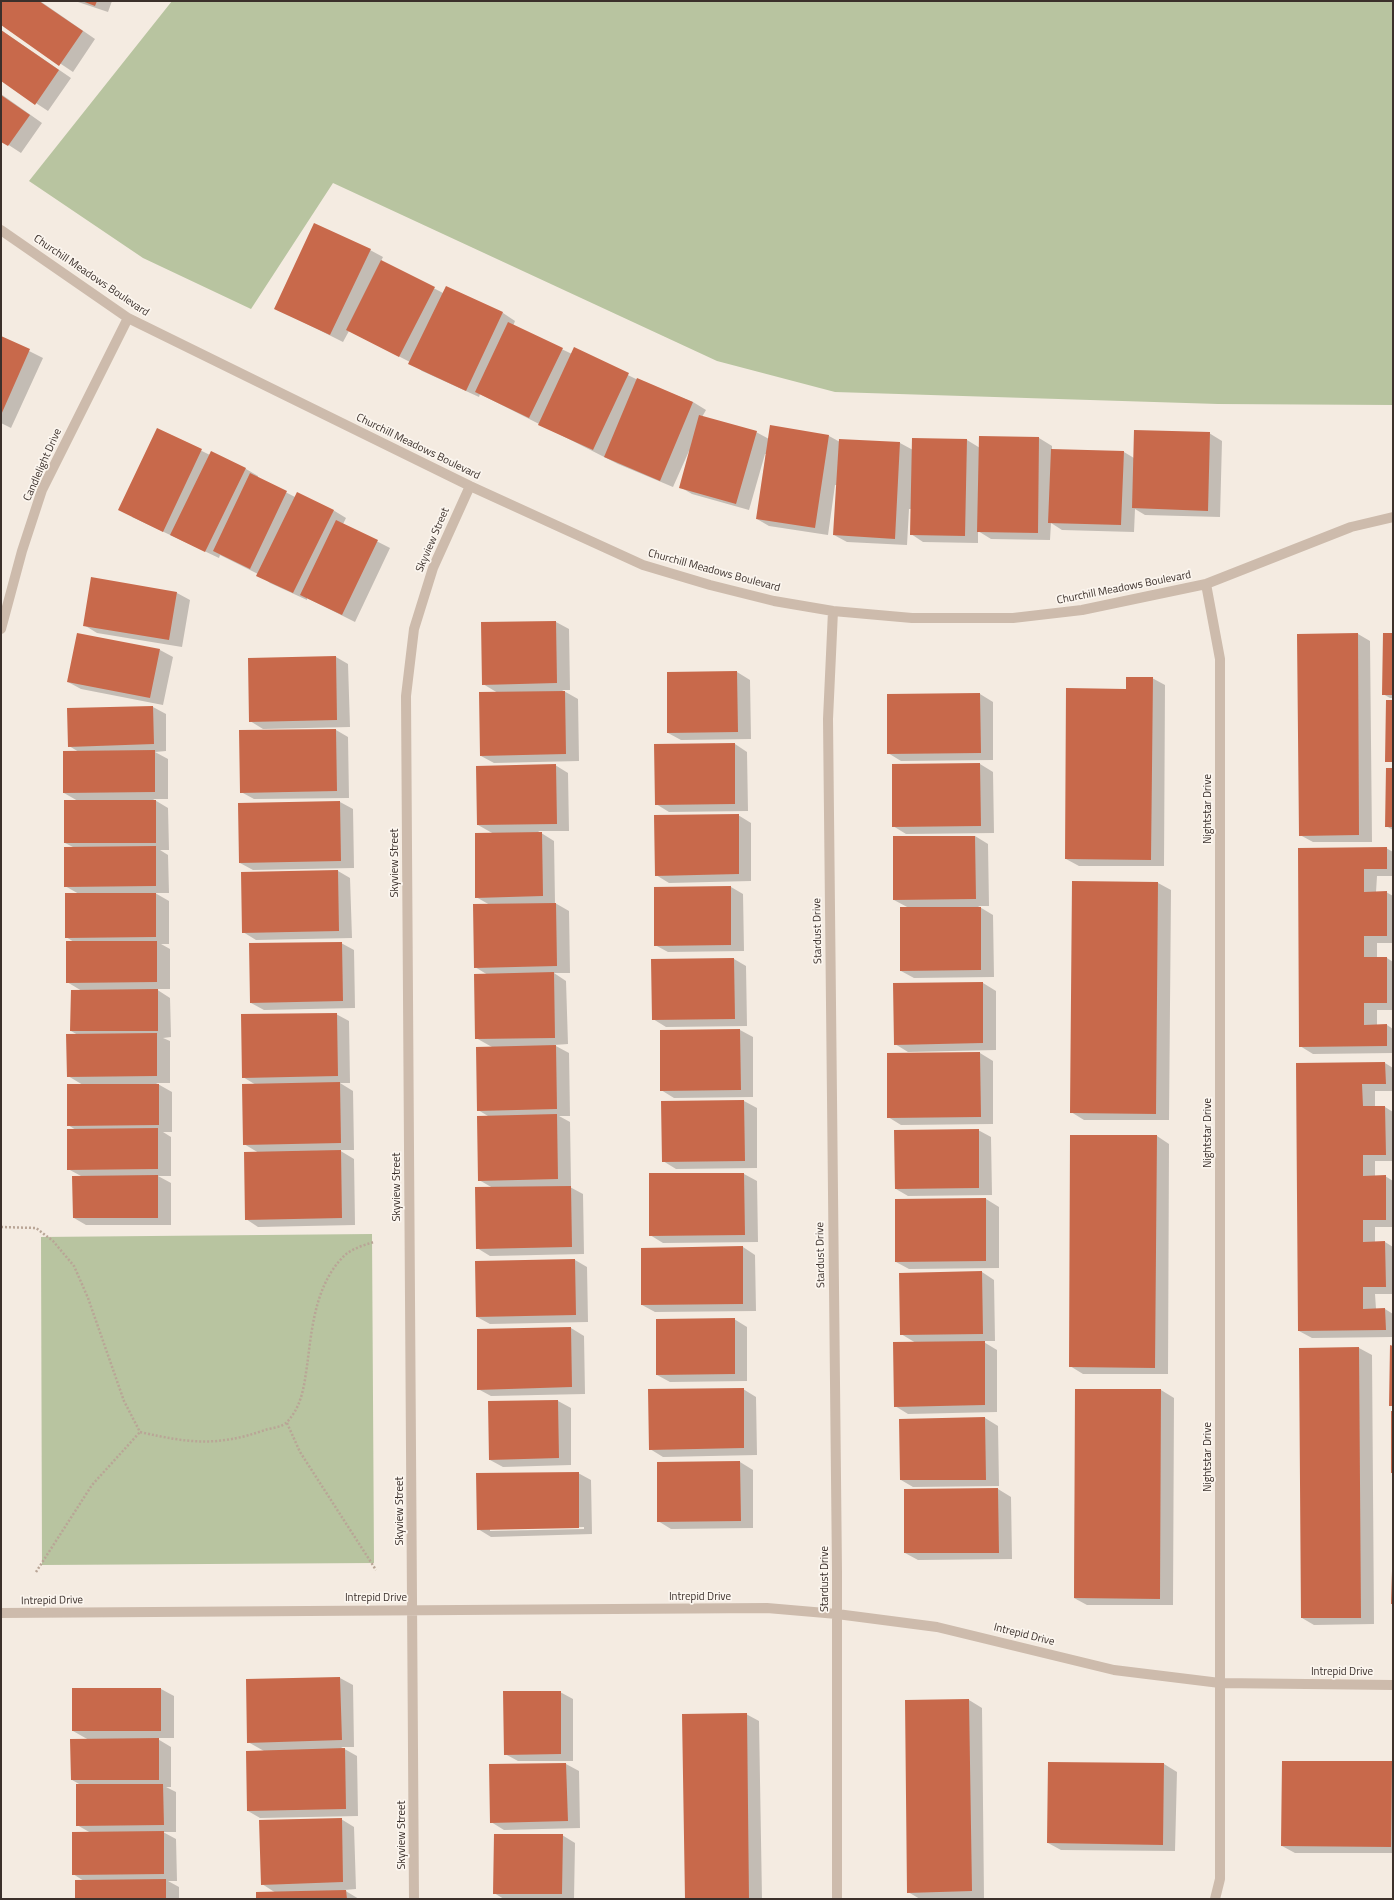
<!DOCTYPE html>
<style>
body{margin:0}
#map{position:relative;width:1394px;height:1900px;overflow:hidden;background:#f4ebe1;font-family:"Titillium Web",sans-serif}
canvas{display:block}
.frame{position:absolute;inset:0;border:2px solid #3b302b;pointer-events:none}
</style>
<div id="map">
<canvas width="1394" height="1900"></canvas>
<div class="frame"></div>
</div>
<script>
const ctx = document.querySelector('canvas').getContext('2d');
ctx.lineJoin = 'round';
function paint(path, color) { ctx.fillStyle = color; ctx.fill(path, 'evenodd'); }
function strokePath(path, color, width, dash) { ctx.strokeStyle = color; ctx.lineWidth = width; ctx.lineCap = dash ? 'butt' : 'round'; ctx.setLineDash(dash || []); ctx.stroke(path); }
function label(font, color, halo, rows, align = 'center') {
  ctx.font = font + ' "Titillium Web",sans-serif'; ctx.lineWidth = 3.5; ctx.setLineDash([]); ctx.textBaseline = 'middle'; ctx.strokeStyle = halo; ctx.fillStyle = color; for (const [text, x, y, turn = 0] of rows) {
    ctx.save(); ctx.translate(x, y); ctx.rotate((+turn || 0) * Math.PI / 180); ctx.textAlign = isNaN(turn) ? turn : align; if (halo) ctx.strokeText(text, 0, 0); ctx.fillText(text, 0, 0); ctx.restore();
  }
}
const green = new Path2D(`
 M172 1H1393V405L1218 404 835 392 717 361 333 183 251 309 143 258 29 181Z
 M372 1234 374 1563 42 1565 41 1237Z`);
const shadow = new Path2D(`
 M1 1H40L95 39 73 72 1 24Z
 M75 1H112L108 12Z
 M1 30 71 78 48 111 1 80Z
 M1 94 42 123 21 153 1 140Z
 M370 250 383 257 381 261 443 293 446 287 503 313 515 321 513 326 572 354 575 349 640 381 693 402 706 410 702 417 756 432 769 439 770 427 829 436 840 442V440L900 443 913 450 967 440 980 448V437L1039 438 1052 446V450L1124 452 1134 458 1209 433 1222 441 1220 517 1145 515 1135 509 1134 532 1062 530 1051 523 1050 540 991 539 978 531V543L923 542 911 534V509H909L907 545 847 542 834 535 837 485H835L828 535 769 526 757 519 766 454H765L749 510 692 494 680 487 690 451H689L673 487 618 464 480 394 479 397 422 371 410 362 349 331 343 342 275 308Z
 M1 337 43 358 11 428 1 423Z
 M157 429 210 455 246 469 258 476V478L295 497 333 510 346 518 343 524 390 548 355 622 307 598V600L270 583 258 574 220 555 219 558 132 517Z
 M92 579 177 593 190 600 182 647 97 633 84 625Z
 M556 622 569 629 570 690H562L578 699 579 761 494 763 481 756 498 693 483 684Z
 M1358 634 1370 641 1372 842H1313L1300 835Z
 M1393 634V698H1390L1383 694Z
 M160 650 173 657 163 705 81 689 68 682Z
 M336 657 348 664 350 727 263 729 250 721Z
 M737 672 750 680 751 739 681 740 668 733V673Z
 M1152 678 1165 685 1164 866H1079L1066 859 1127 690Z
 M980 694 993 702V760L901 761 888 753Z
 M153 707 166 714V751L155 752 168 759V799H153L168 808 169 850H160L168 855 169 893H155L169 901V944H161L170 949V989H156L170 998 171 1037 163 1038 170 1041V1083H156L172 1092V1132H163L171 1137V1176H158L171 1183V1225H86L74 1218 81 1176 68 1169 76 1130 68 1125 83 1085 68 1076 78 1035 71 1031 82 991 67 982 74 942 66 937 79 894 65 886 75 848 65 843 78 801 64 793 79 752 69 746Z
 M336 730 348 737 349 798 254 799 241 792Z
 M735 744 747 752 748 811 669 812 656 804Z
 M980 764 993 772 994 833 906 834 893 826Z
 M555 765 568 773 569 831H538L554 841 555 903 569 911 570 973H554L566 981 568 1044 554 1045 569 1053 570 1116H559L570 1122 571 1186H568L583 1194 584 1254 490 1256 477 1248 493 1188 479 1180 488 1116 478 1110 492 1047 476 1038 488 975 475 967 490 905 476 897 494 834 478 825Z
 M1393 769V830L1386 826Z
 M340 802 353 809 354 868 253 870 240 863Z
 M738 815 751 823V881L669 883 656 875Z
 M975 836 988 844 989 906H978L993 915 994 977 914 978 901 971 909 908 894 900V837Z
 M1386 848 1393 852V876H1377L1376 892H1386L1393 896V943H1377V958H1387L1393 962V1010H1377V1025H1387L1393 1029V1053L1313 1054 1300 1046 1299 849Z
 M338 871 350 878 352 938 256 940 243 932Z
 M1158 883 1171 890 1169 1120H1084L1071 1112Z
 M731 887 743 894 744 951 668 952 655 945Z
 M341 943 354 950 355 1008 264 1010 251 1003Z
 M734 959 746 966 747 1026 666 1027 653 1019Z
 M983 983 996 991V1050L908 1052 895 1044Z
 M336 1014 349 1021 350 1083H340L353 1091 354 1150H339L354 1159 355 1225 258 1227 246 1219 259 1153 244 1144 256 1085 243 1077Z
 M740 1030 753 1037V1097L674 1098 661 1090Z
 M980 1053 993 1061V1124L901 1125 888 1117V1054Z
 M1385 1063 1393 1068V1091H1375V1107H1385L1393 1112V1161H1375V1177L1385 1176 1393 1181V1227H1375V1242H1385L1393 1247V1294H1375L1376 1309H1385L1393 1314V1337L1312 1338 1299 1331 1297 1064Z
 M744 1101 757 1108V1168L676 1169 663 1161 662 1102Z
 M978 1130 991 1137 992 1195 908 1196 896 1189Z
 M1157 1136 1169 1144 1168 1374H1083L1070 1366Z
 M650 1174H744L757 1181 758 1242 663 1243 650 1235Z
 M986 1199 999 1207V1268L909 1269 896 1262Z
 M743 1247 755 1255 756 1311 655 1312 642 1305Z
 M575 1260 587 1267 588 1322 490 1324 477 1317Z
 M982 1272 994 1280 995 1341H982L997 1350V1412L908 1414 895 1406 916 1343 901 1334Z
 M734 1319 747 1327V1381L670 1382 657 1375Z
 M571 1328 584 1336 585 1394 491 1396 478 1389V1330Z
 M1359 1348 1372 1355 1374 1624 1314 1625 1302 1618 1300 1349Z
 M743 1389 756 1397 757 1455 663 1457 650 1449Z
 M1076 1390H1161L1174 1398 1173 1605H1087L1074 1598Z
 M558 1401 571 1408V1465L503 1467 490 1460Z
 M985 1418 998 1426 999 1486 913 1487 901 1480 900 1420Z
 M740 1462 753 1470V1528L671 1529 658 1521V1463Z
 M578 1473 591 1480 592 1534 491 1537 478 1529ZM584 1527V1529L490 1531V1529Z
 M998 1489 1011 1497 1012 1559 918 1560 905 1553V1490Z
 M340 1678 353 1685 354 1747H341L357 1756 358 1816 260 1818 248 1811 264 1751 248 1742 247 1680Z
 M161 1689 174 1696V1738H156L171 1747V1787H166L176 1792V1832H163L176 1839 177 1881H168L179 1887V1899H76L84 1881 73 1874 91 1833 77 1825 81 1785 72 1780 89 1740 73 1731Z
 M560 1692 573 1699V1761H518L505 1754Z
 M969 1700 982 1708 984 1898 920 1899 908 1892Z
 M746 1714 759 1721 762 1899H686Z
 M1391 1762 1393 1763V1853H1295L1282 1846Z
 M1049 1763 1164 1764 1177 1772 1175 1851 1061 1850 1048 1843Z
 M566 1764 579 1771 580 1828 504 1830 491 1822 490 1765Z
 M341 1819 354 1827 356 1889 344 1890 359 1899H257L276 1893 262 1884Z
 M562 1835 575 1843 574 1899H504L494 1893Z`);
const building = new Path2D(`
 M1 1H39L83 31 59 66 1 25Z
 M82 1H97L95 6Z
 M1 30 59 70 35 105 1 81Z
 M1 95 30 115 8 146 1 142Z
 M314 223 371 249 330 335 274 309Z
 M381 260 435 287 399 357 346 330Z
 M446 286 503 312 466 391 408 364Z
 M508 322 563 348 529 418 475 392Z
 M1 336 30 349 1 415Z
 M574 347 629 373 593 450 538 425Z
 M637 378 693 402 660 481 604 457Z
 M699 415 757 431 736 504 679 488Z
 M770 425 829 435 815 528 756 519Z
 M157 428 202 449 163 532 118 510Z
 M1134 430 1210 432 1208 511 1132 508Z
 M979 436 1039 437 1038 533 977 532Z
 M912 438 967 439 965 536 910 535Z
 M839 439 900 442 895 539 833 535Z
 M1051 449 1124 451 1121 525 1048 523Z
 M211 451 246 468 205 552 170 535Z
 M250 473 287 491 250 569 213 551Z
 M297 492 334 510 293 593 256 576Z
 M336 520 378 540 342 615 300 595Z
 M91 577 177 592 169 640 83 626Z
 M556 621 557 683 482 685 481 622Z
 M77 633 160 649 150 698 67 682Z
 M1358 633 1359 835 1299 836 1297 634Z
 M1383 633H1393V695H1382Z
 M336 656 337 720 249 722 248 658Z
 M737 671 738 732 667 733V672Z
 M1126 677H1153L1151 860 1065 859 1066 688 1126 689Z
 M565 691 566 754 480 756 479 692Z
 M980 693 981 753 887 754V694Z
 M1386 700H1393V762H1385Z
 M153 706 154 744 68 747 67 708Z
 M336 729 337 791 240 793 239 730Z
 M735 743V804L655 805 654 744Z
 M155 750V792L63 793V751Z
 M980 763 981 826 892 827V764Z
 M556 764 557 824 477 825 476 766Z
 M1386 768H1393V827H1385Z
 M64 800H156V843H64Z
 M340 801 341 861 239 863 238 803Z
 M739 814V874L655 876 654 815Z
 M542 832 543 896 475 898V833Z
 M893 836H975L976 899 893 900Z
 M156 846V886L64 887V847Z
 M1387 847V869H1364V892L1387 891V936H1364V957H1387V1003H1364V1025L1387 1024V1046L1299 1047 1298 848Z
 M338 870 339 931 242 933 241 872Z
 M1072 881 1158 882 1156 1114 1070 1113Z
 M731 886V945L654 946V887Z
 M65 893H156V937L65 938Z
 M556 903 557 966 474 968 473 904Z
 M900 907H981V970L900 971Z
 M66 941H157V982L66 983Z
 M342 942 343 1001 250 1003 249 943Z
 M734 958 735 1019 652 1020 651 959Z
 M554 972 555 1038 475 1039 474 974Z
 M983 982V1043L894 1045 893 983Z
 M158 989V1031H70L71 990Z
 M337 1013 338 1076 242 1078 241 1014Z
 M740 1029 741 1090 660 1091V1030Z
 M157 1033V1076L67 1077 66 1034Z
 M556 1045 557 1109 477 1111 476 1047Z
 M980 1052 981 1117 887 1118V1053Z
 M1385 1062 1386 1084H1362L1363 1106H1385L1386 1155H1363V1176L1386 1175V1220H1363V1242L1385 1241 1386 1287H1363V1309L1385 1308 1386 1330 1298 1331 1296 1063Z
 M340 1082 341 1143 243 1145 242 1084Z
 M67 1084H159V1125L67 1126Z
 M744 1100 745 1161 662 1162 661 1101Z
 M557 1114 558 1179 478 1181 477 1116Z
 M158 1128V1169L67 1170V1129Z
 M979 1129V1188L895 1189 894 1130Z
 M1070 1135H1157L1155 1368 1069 1367Z
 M341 1150 342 1218 245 1220 244 1152Z
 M649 1173H744L745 1235 649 1236Z
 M158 1175V1218H73L72 1176Z
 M571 1186 572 1247 476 1249 475 1187Z
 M986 1198V1261L895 1262V1199Z
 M743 1246V1304L641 1305V1248Z
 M575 1259 576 1315 476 1317 475 1261Z
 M982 1271 983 1334 900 1335 899 1273Z
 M735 1318V1374L656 1375V1319Z
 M571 1327 572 1387 477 1390V1329Z
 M985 1341V1405L894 1407 893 1342Z
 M1390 1345 1393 1346V1406H1389Z
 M1359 1347 1361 1618H1301L1299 1348Z
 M744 1388V1448L649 1450 648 1389Z
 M1075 1389H1161L1160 1599 1074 1598Z
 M558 1400 559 1458 489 1460 488 1401Z
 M1391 1411H1393V1473H1391Z
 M985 1417 986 1480H900L899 1419Z
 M740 1461 741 1521 657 1522V1462Z
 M579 1472V1528L477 1530 476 1473Z
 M998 1488 999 1553H904V1489Z
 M1392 1571H1393V1604H1391Z
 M340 1677 342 1740 247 1743 246 1679Z
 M72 1688H161V1731H72Z
 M503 1691H561V1754L504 1755Z
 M969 1699 972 1891 907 1893 905 1700Z
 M747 1713 749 1899H685L682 1714Z
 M159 1738V1780H71L70 1739Z
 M345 1748 346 1809 247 1811 246 1751Z
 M1282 1761H1392L1391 1847 1281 1846Z
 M1048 1762 1164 1763 1163 1845 1047 1843Z
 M566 1763 568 1821 490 1823 489 1764Z
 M76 1784H163L164 1825 76 1826Z
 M342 1818 343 1882 261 1885 259 1820Z
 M164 1831V1874L72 1875V1832Z
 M494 1834H563L562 1894H493Z
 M166 1879V1899H75V1880Z
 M346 1890 347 1899H256V1892Z`);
const path = new Path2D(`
 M1 1227 36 1228 53 1241 74 1266 88 1298 124 1401 140 1432
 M287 1423 300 1452 376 1570
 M140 1432C189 1443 216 1447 265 1430 271 1428 283 1427 287 1422 302 1406 304 1386 307 1366 312 1328 315 1285 344 1256 351 1249 364 1245 374 1242
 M36 1572 92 1485 140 1432`);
const minor = new Path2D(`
 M1 230 128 318 470 486 643 565 710 585 774 601 833 611 912 618H1013L1082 610 1206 584 1351 527 1393 517
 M1206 584 1220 659V1879L1215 1899
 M833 611 828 719 837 1572V1899
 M1 629 22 551 42 490 128 318
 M1 1613 767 1608 837 1614 937 1627 1114 1670 1220 1683 1393 1685
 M414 1899 406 696 414 629 433 568 470 486`);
const streetNames = [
 ["Churchill Meadows Boulevard",91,276,34],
 ["Churchill Meadows Boulevard",418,447,26],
 ["Candlelight Drive",43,465,-66],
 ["Skyview Street",433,540,-67],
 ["Churchill Meadows Boulevard",714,571,15],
 ["Churchill Meadows Boulevard",1124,588,-11],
 ["Nightstar Drive",1208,809,-90],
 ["Skyview Street",395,863,-90],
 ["Stardust Drive",818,931,-91],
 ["Nightstar Drive",1208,1133,-90],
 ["Skyview Street",397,1187,-90],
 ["Stardust Drive",821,1255,-91],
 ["Nightstar Drive",1208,1457,-90],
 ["Skyview Street",400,1511,-90],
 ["Stardust Drive",825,1579,-90],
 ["Intrepid Drive",700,1597],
 ["Intrepid Drive",376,1598],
 ["Intrepid Drive",52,1601,-1],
 ["Intrepid Drive",1024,1635,14],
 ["Intrepid Drive",1342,1672],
 ["Skyview Street",402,1835,-90]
];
paint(green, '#b8c4a0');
paint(shadow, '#0003');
paint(building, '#c8694b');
strokePath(path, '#b9a596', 2.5, [2, 2]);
strokePath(minor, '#cdbbac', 10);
label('11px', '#3b302b', '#fbf5ee', streetNames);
</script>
